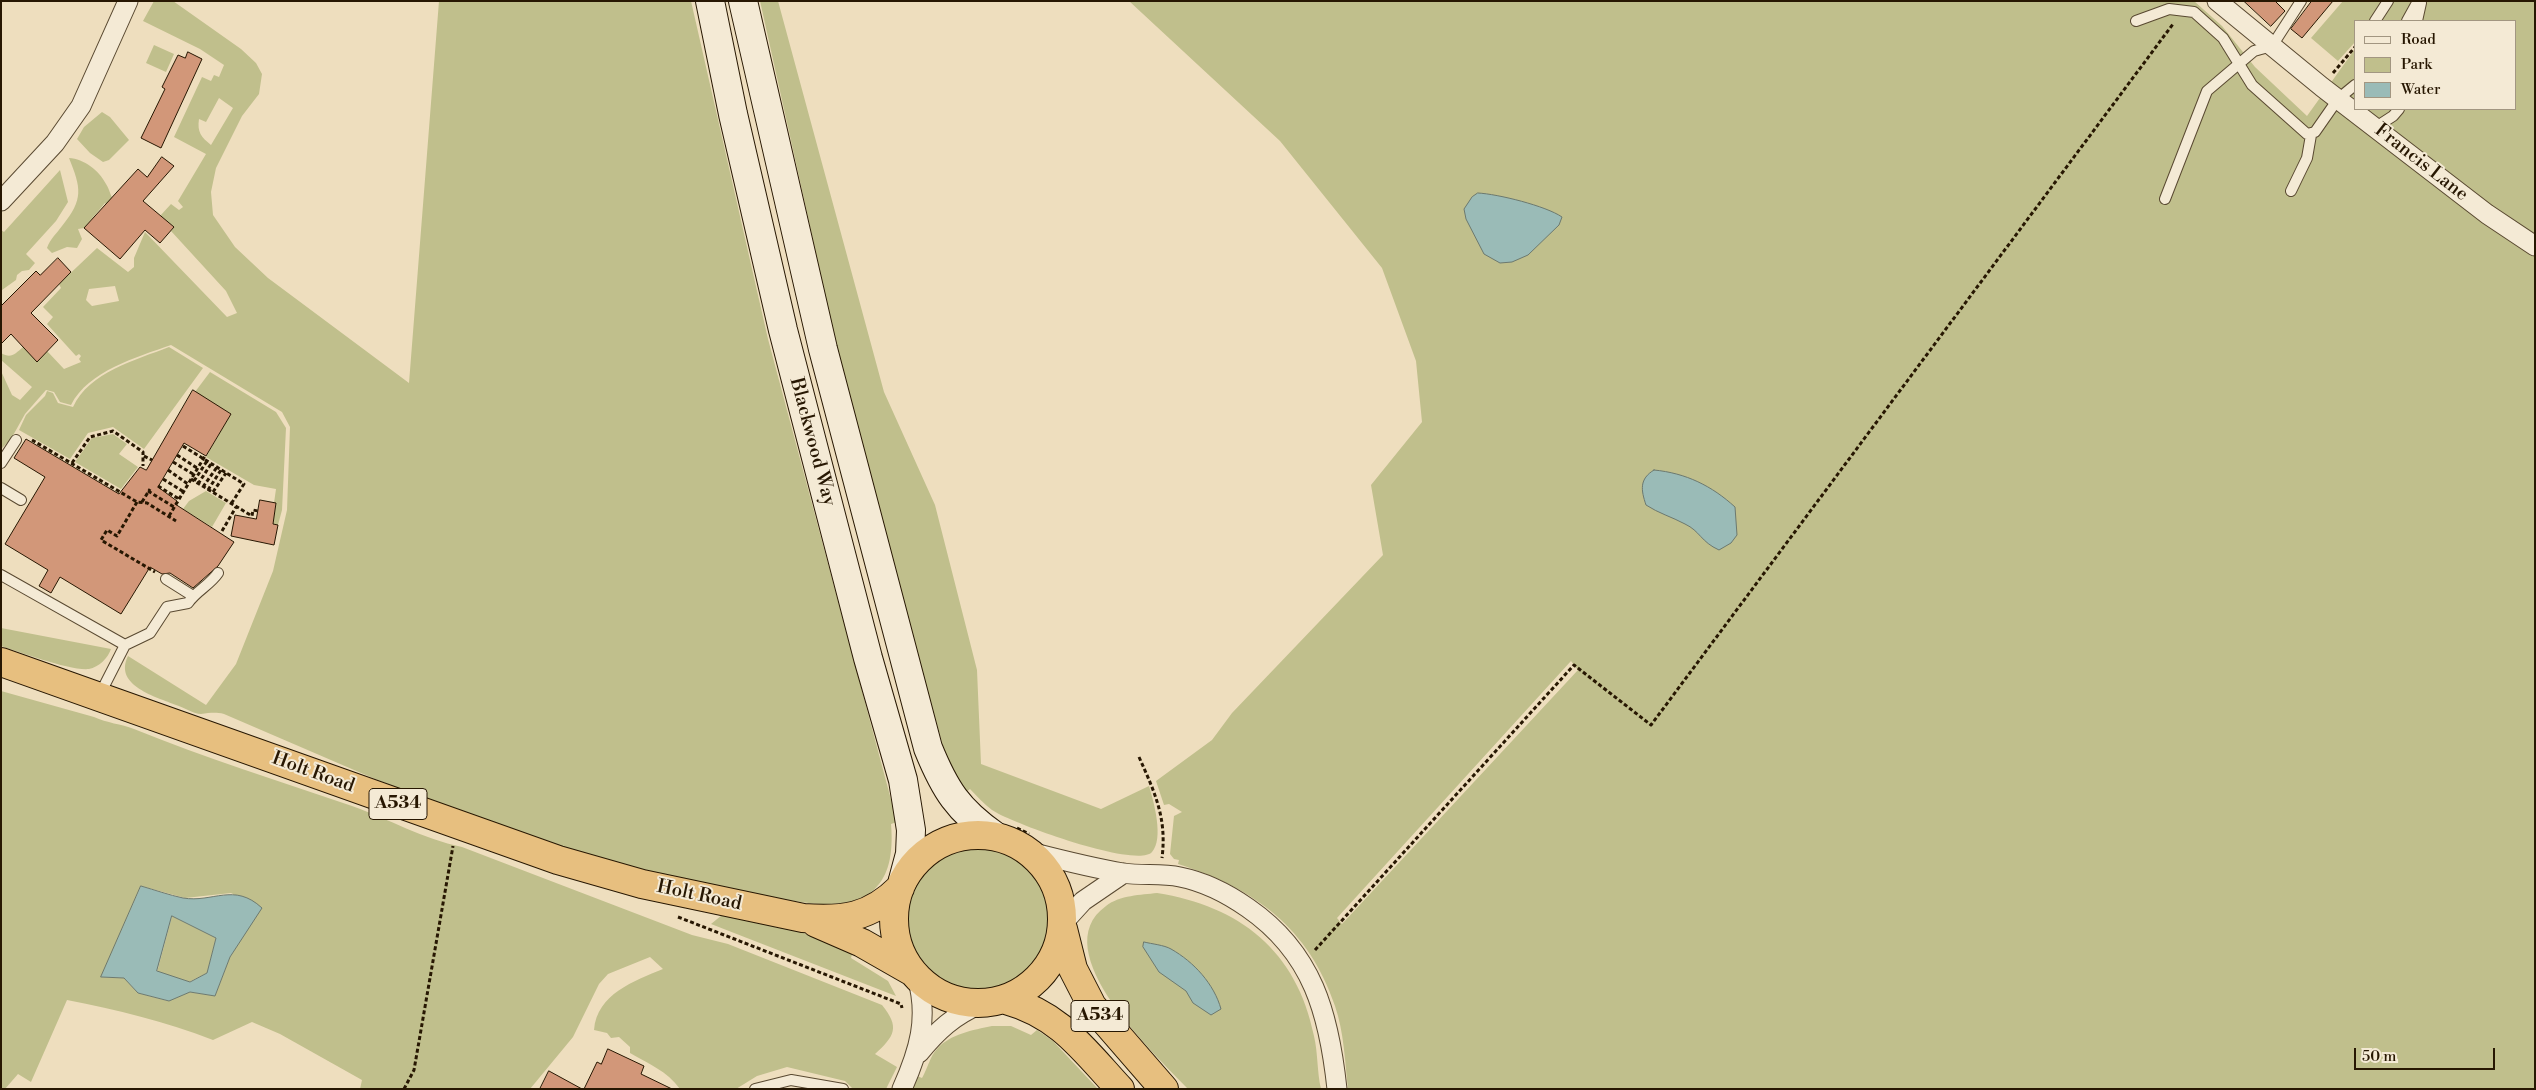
<!DOCTYPE html>
<style>
body{margin:0}
#map{position:relative;width:2536px;height:1090px;overflow:hidden;background:#eedebe;font-family:"Libre Bodoni",serif}
canvas{display:block}
.frame{position:absolute;inset:0;border:2px solid #271702;pointer-events:none}
.legend{position:absolute;left:2354px;top:20px;width:162px;height:90px;box-sizing:border-box;background:#f4ead5;border:1px solid #a29681;margin:0;padding:6px 9px;list-style:none;font-size:15px;color:#271702}
.legend li{display:flex;align-items:center;gap:10px;height:25px}
.legend b{width:25px;border:1px solid #a29681}
.scale{position:absolute;left:2354px;top:1048px;width:141px;height:22px;box-sizing:border-box;border:2px solid #271702;border-top:0;padding-left:6px;font-size:15px;line-height:18px;white-space:nowrap;color:#271702;-webkit-text-stroke:4px #f4ead5;paint-order:stroke}
</style>
<div id="map">
<canvas width="2536" height="1090"></canvas>
<div class="frame"></div>
<ul class="legend">
<li><b style="height:6px;background:#f4ead5"></b>Road</li>
<li><b style="height:14px;background:#c0bf8c"></b>Park</li>
<li><b style="height:14px;background:#9abbb7"></b>Water</li>
</ul>
<div class="scale">50 m</div>
</div>
<script>
const ctx = document.querySelector('canvas').getContext('2d');
ctx.lineJoin = 'round';
function paint(path, color) { ctx.fillStyle = color; ctx.fill(path, 'evenodd'); }
function strokePath(path, color, width, dash) { ctx.strokeStyle = color; ctx.lineWidth = width; ctx.lineCap = dash ? 'butt' : 'round'; ctx.setLineDash(dash || []); ctx.stroke(path); }
function label(font, color, halo, rows, align = 'center') {
  ctx.font = font + ' "Libre Bodoni",serif'; ctx.lineWidth = 4; ctx.setLineDash([]); ctx.textBaseline = 'middle'; ctx.strokeStyle = halo; ctx.fillStyle = color; for (const [text, x, y, turn = 0] of rows) {
    ctx.save(); ctx.translate(x, y); ctx.rotate((+turn || 0) * Math.PI / 180); ctx.textAlign = isNaN(turn) ? turn : align; if (halo) ctx.strokeText(text, 0, 0); ctx.fillText(text, 0, 0); ctx.restore();
  }
}
const green = new Path2D(`
 M154 1H173L241 49 256 63 262 74 259 94 242 116 216 168 211 192 213 215 235 247 268 278 409 383 439 1H691L768 339 897 822 891 824C901 938 796 901 727 887L720 886 713 891 596 864 375 779 224 714C215 712 210 713 201 714 194 714 183 707 176 705 157 697 113 686 128 656L206 705 236 664 273 571 287 510 290 427 282 412 171 345C137 357 88 371 71 405L60 402 54 392 46 390 25 414 11 439 1 449V371L12 395 20 400 32 387 1 360V353C11 359 15 354 23 347L37 361 47 351 64 369 81 362 79 359 81 356 79 354 76 356 47 324 53 317 43 307 61 288 59 284 97 248 128 272 134 267V258L145 232 227 317 237 313 226 291 171 231 174 227 160 216 171 204 179 210 183 207 178 201 206 154 174 137 202 77 211 81 214 75 219 77 224 65 200 49 143 21ZM219 98 233 108 211 145C201 137 197 132 199 119L206 122ZM115 286 119 301 92 306 86 300 89 289Z
 M760 1H778L884 392 935 505 977 670 981 764 1101 809 1149 786C1154 802 1164 839 1152 852 1137 869 1011 823 992 810 984 804 977 796 970 789L965 793 954 775 943 746 875 502 831 321Z
 M1129 1H2194L2222 26 2255 67 2307 116 2355 49V109H2515V21H2375L2390 1H2535V1089H1348C1345 1062 1344 1032 1335 1006 1309 928 1254 888 1178 864L1179 860 1174 859 1170 854 1174 816 1182 812 1169 804 1164 805 1156 781 1212 740 1232 713 1383 555 1371 485 1422 422 1416 361 1382 268 1280 141ZM1571 661 1578 670 1342 924 1337 918Z
 M2343 1H2384L2372 21H2355V42L2338 61 2311 38Z
 M154 45 174 54 166 72 146 63Z
 M102 112 110 117 129 140 109 160 103 162 90 153 77 139 84 127Z
 M69 158C84 159 99 170 106 184 110 190 110 196 115 202L110 208 105 203 84 228 78 229 82 239 77 248 67 247 52 253 47 248C50 239 57 233 62 226 84 199 81 188 69 158Z
 M60 170 68 202 56 221 26 254 35 263 29 270 22 271 17 275 16 280 2 290 1 230 4 232Z
 M169 347 203 368 144 449 113 427 88 433 70 459 19 430 26 415 45 396 47 391 53 393 58 403 73 407C89 372 136 360 169 347Z
 M210 372 276 412 286 428 282 510 278 525 273 524 276 504 274 503 276 489 254 485 206 457 231 414 195 392Z
 M113 434 127 444 119 454 138 467 121 489 75 462 92 438Z
 M206 491 226 503 212 527 183 509 189 501Z
 M1 628 111 649C108 658 99 667 89 669 70 671 20 652 1 646Z
 M1 691 94 717C107 723 121 724 134 729 205 758 279 781 352 806 389 819 423 839 462 847L692 935 728 944 882 1005C900 1027 895 1036 875 1054L897 1067 886 1089H853L845 1081 787 1067 757 1076 736 1089H680C667 1071 649 1064 630 1053V1047L619 1037 611 1038 607 1033 594 1030C597 994 634 981 663 969L650 957 608 974 599 984 573 1037 530 1089H360L362 1080 280 1034 252 1022 213 1040C165 1021 117 1010 67 1000L31 1082 18 1074 5 1089H1ZM141 886 185 898 231 893 261 908 230 957 215 996 190 992 168 1001 138 993 124 978 102 977Z
 M908 919a71 71 0 1 1 142 0a71 71 0 1 1-142 0Z
 M1157 893C1240 906 1297 951 1314 1036 1318 1053 1317 1072 1321 1089H1188C1156 1055 1043 951 1106 906 1120 895 1141 895 1157 893Z
 M722 915 790 928 853 951 851 958 888 981 896 996 711 924Z
 M172 916 216 938 207 973 189 982 157 972Z
 M992 1026H1011L1031 1035 1037 1030 1053 1041 1098 1089H911L917 1076 922 1078C927 1070 930 1056 937 1049 950 1034 973 1030 992 1026Z`);
const water = new Path2D(`
 M1478 193C1498 194 1546 206 1562 217L1559 225 1528 255 1512 262 1500 263 1484 254 1466 219 1464 209 1472 197Z
 M1654 470C1686 473 1712 486 1735 507L1737 535 1731 543 1719 550C1701 542 1700 531 1685 524 1672 517 1658 513 1646 505 1641 490 1639 479 1654 470Z
 M141 886C155 890 169 895 183 898 213 903 234 882 262 908L230 957 215 996 190 992 169 1001 138 993 124 978 101 977ZM172 916 216 938 207 973 190 982 157 971Z
 M1144 942C1152 944 1164 945 1171 949 1194 962 1214 984 1221 1009L1211 1015 1193 1003 1186 991 1159 972 1143 947Z`);
const building = new Path2D(`
 M2244 1H2275L2285 11 2271 26Z
 M2312 1H2333L2302 38 2291 29Z
 M188 52 202 59 161 148 141 138 165 89 162 87 178 55 185 58Z
 M162 157 174 166 143 201 174 227 160 243 145 230 120 259 84 228 138 169 147 177Z
 M58 258 71 272 31 313 58 340 37 362 11 334 1 344V306L36 271 40 275Z
 M193 390 231 414 206 456 184 443 158 487 177 501 175 504 234 542 218 566 193 588 170 573 162 574 150 567 121 614 60 577 51 593 39 586 48 570 5 544 45 477 14 458 26 439 119 494 140 467 146 470Z
 M260 500 276 503 273 524 278 525 274 545 231 536 235 515 256 519Z
 M608 1049 644 1066 641 1074 672 1089H584L597 1062 601 1064Z
 M549 1071 582 1089H540Z`);
const path = new Path2D(`
 M2333 73 2355 47
 M32 440 137 502 147 503 176 521
 M183 446 244 484 231 504
 M177 455 197 468
 M144 456 152 460
 M173 462 193 474
 M72 463 90 437 113 431 143 452V466
 M168 470 188 484
 M163 479 184 492
 M191 479 252 516 253 510 258 511
 M194 481 207 461
 M198 484 211 464
 M158 486 179 499
 M203 487 217 467
 M208 490 221 470
 M148 491 174 507
 M213 492 226 473
 M137 502 117 536 107 530 101 540 155 572
 M142 502 150 489
 M169 516 205 456
 M222 531 236 507
 M1139 757C1155 793 1167 818 1162 858
 M1017 828 1029 834
 M678 917 901 1004 902 1008
 M1315 950 1574 665 1651 725 2173 24
 M404 1089 414 1070 453 846`);
const lane = new Path2D(`
 M2136 21 2169 9 2194 12 2223 38 2252 85 2307 134 2315 132 2338 99 2355 85
 M2375 21 2388 1
 M2407 21 2418 1
 M2417 21 2421 3
 M2376 127 2393 116 2399 109
 M2291 191 2307 158 2311 135
 M2165 199 2207 91 2254 51 2272 46 2301 1
 M1 463 16 440
 M1 488 21 500
 M1 575 125 645
 M166 579 193 596
 M99 696 125 645 150 633 167 607 188 603C196 591 210 585 218 573
 M755 1089 791 1080 843 1089`);
const street = new Path2D(`
 M2217 1 2322 87 2487 214 2535 246
 M1 201 55 143 81 106 128 1
 M1030 852C1061 860 1092 868 1123 873 1142 876 1161 873 1180 877 1205 882 1228 894 1248 908 1313 953 1329 1014 1337 1089
 M1063 923 1083 901 1124 873
 M919 1053C937 1031 954 1015 981 1004
 M902 1089C919 1051 929 1018 917 977`);
const secondary = new Path2D(`
 M710 1 733 114 783 330 868 658 903 780 911 830 910 854 903 880
 M743 1 823 349 928 748C945 790 958 810 995 836`);
const highway = new Path2D(`
 M1 662 558 860 642 884 803 918C843 921 870 918 900 888
 M894 919a84 84 0 1 1 168 0a84 84 0 1 1-168 0Z
 M816 923 862 943 911 971
 M1063 929 1073 969 1092 1006 1164 1089
 M1006 1000C1060 1015 1083 1049 1120 1089`);
const shields = [
 [398,804,58],
 [1100,1016,58]
];
const shieldNames = [
 ["A534",398,804],
 ["A534",1100,1016]
];
const streetNames = [
 ["Francis Lane",2421,163,38],
 ["Blackwood Way",812,442,75],
 ["Holt Road",313,773,20],
 ["Holt Road",699,896,12]
];
paint(green, '#c0bf8c');
paint(water, '#9abbb7');
strokePath(water, '#6c796f', 1);
paint(building, '#d29779');
strokePath(building, '#271702', 1);
strokePath(lane, '#594931', 12);
strokePath(street, '#594931', 21);
strokePath(secondary, '#271702', 30);
strokePath(highway, '#271702', 30);
strokePath(path, '#271702', 3, [4, 2.5]);
strokePath(lane, '#f4ead5', 10);
strokePath(street, '#f4ead5', 19);
strokePath(secondary, '#f4ead5', 28);
strokePath(highway, '#e7bf7f', 28);
for (const [x, y, w] of shields) { const box = new Path2D(); box.roundRect(x - w / 2, y - 15.5, w, 31, 4); ctx.fillStyle = '#f4ead5'; ctx.fill(box); strokePath(box, '#271702', 1); }
label('bold 18px', '#271702', null, shieldNames);
label('19px', '#271702', '#f4ead5', streetNames);
</script>
